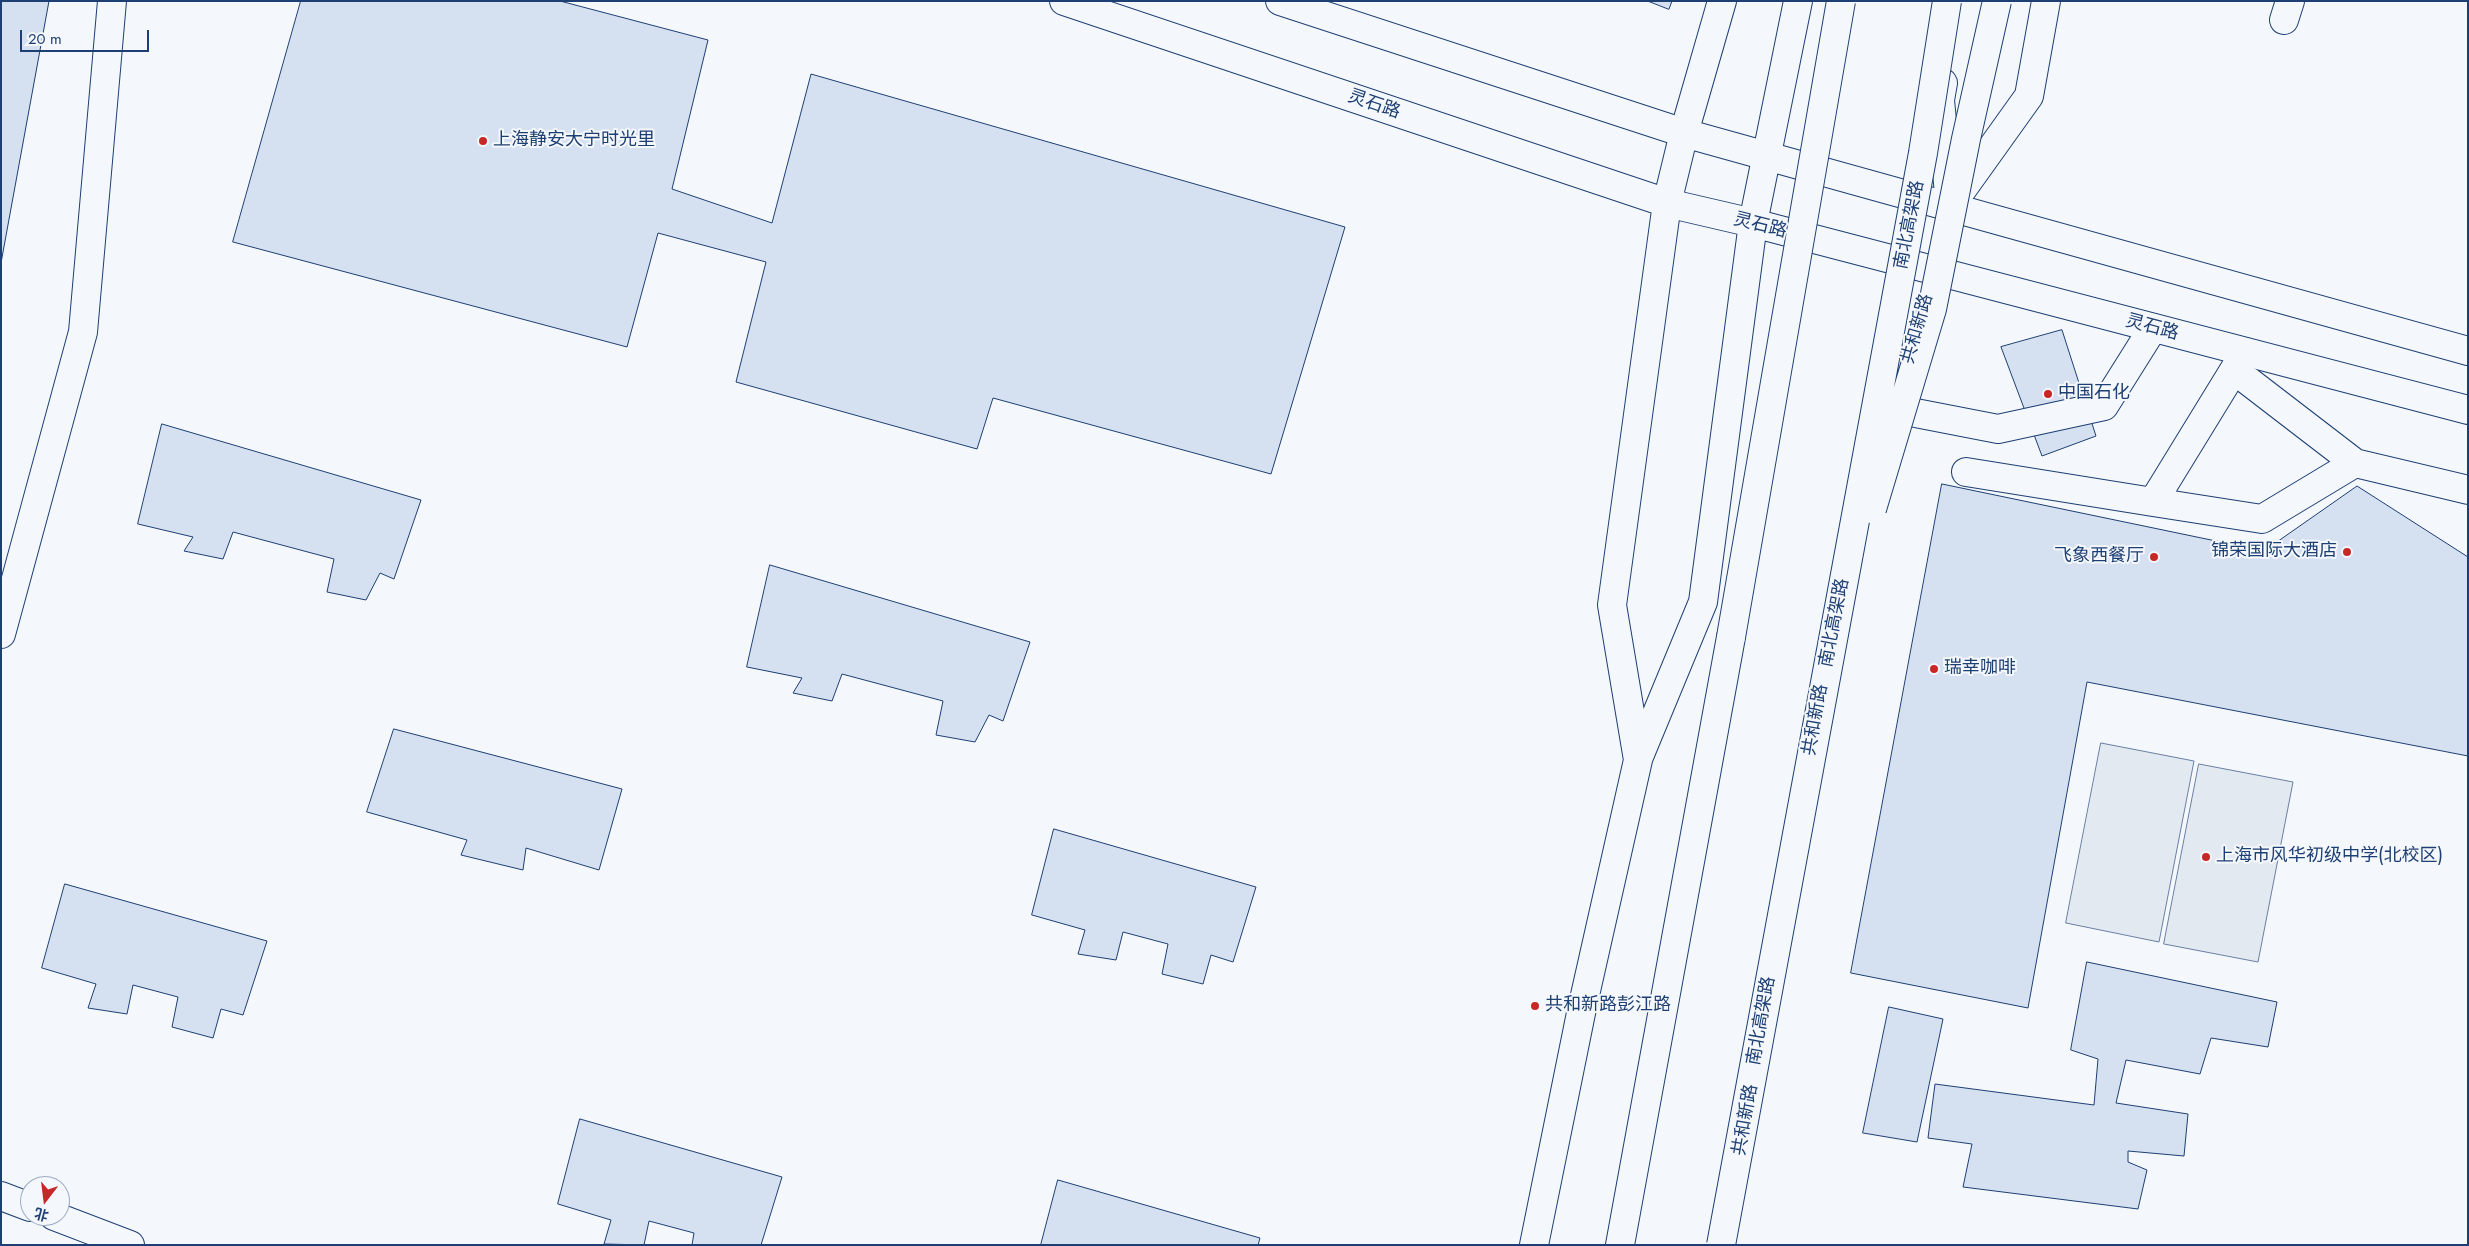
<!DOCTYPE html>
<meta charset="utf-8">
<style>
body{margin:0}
#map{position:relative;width:2469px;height:1246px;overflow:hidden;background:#f4f7fb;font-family:Jost,"Noto Sans SC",sans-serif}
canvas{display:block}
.frame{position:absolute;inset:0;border:2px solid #1d3f73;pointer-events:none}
.north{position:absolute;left:20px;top:1176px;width:50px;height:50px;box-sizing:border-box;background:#f4f7fb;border:1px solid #9eadc5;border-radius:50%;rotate:195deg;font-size:14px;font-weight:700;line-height:20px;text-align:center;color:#1d3f73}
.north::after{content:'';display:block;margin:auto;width:18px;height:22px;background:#c62828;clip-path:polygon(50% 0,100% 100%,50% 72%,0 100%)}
.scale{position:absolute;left:20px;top:30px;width:129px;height:22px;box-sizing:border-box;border:2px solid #1d3f73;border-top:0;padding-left:6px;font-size:15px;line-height:18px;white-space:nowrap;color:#1d3f73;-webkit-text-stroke:4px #f4f7fb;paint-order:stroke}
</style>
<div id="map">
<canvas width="2469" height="1246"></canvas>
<div class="frame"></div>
<div class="north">北</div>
<div class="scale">20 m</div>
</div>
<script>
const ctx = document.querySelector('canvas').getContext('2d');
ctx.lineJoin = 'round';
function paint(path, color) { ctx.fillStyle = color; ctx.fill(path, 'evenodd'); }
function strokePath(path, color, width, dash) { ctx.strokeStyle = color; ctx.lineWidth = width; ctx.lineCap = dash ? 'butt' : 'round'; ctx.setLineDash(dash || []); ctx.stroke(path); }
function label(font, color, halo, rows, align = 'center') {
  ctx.font = font + ' Jost,"Noto Sans SC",sans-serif'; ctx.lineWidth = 4; ctx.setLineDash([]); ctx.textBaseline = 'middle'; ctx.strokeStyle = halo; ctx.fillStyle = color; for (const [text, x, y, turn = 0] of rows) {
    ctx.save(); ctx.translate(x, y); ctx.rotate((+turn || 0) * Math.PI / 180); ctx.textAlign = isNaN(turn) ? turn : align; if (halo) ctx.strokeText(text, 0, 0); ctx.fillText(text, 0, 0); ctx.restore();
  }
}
const green = new Path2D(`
 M2101 743 2194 761 2159 942 2066 923Z
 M2199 764 2293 782 2258 962 2164 944Z`);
const building = new Path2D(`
 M1 1H49L1 263Z
 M301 1H560L708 40 672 189 772 223 811 74 1345 227 1271 474 993 398 977 449 736 382 766 262 658 233 627 347 233 242Z
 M1648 1H1672L1669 9Z
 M2062 330 2096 436 2042 456 2001 347Z
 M162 424 421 500 394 579 380 573 366 600 327 592 334 559 233 532 223 559 184 551 193 537 138 524Z
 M1942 484 2264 551 2357 486 2468 557V756L2087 682 2028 1008 1851 973Z
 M770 565 1030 642 1003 721 989 715 975 742 936 735 943 701 842 674 832 701 793 693 802 678 747 667Z
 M394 729 622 789 599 870 526 848 523 870 461 855 467 840 367 812Z
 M1054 829 1256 887 1233 962 1211 955 1203 984 1162 974 1168 944 1123 932 1116 960 1078 954 1085 930 1032 915Z
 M65 884 267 941 243 1015 221 1009 213 1038 172 1027 178 997 133 985 127 1014 88 1008 96 984 42 968Z
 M2087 962 2277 1002 2268 1047 2211 1038 2200 1074 2126 1060 2116 1103 2188 1114 2184 1156 2128 1151V1162L2147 1170 2138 1209 1963 1187 1972 1144 1928 1138 1935 1084 2094 1105 2098 1059 2071 1050Z
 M1889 1007 1943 1019 1917 1142 1863 1133Z
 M580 1119 782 1177 761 1245H692L694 1233 649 1221 644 1245 604 1244 611 1220 558 1204Z
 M1058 1180 1260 1238 1258 1245H1041Z`);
const minor = new Path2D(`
 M2284 20 2290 1
 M2234 370 2355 463
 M1895 409 1998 429 2104 406 2153 328
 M1966 472 2153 502 2245 352
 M2153 502 2262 519 2355 463 2468 490
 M1 634 83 332 112 1
 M1 1196 30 1207
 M54 1216 130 1245`);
const major = new Path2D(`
 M1064 1 1667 203 1753 223 2468 410
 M1280 1 1684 133 2468 351
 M1943 83 1940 100 1950 204
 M1951 205 2029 96 2046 1
 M1638 759 1703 602 1753 223 1798 1
 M1534 1245 1581 1013 1638 760 1612 605 1667 203 1684 133 1722 1`);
const highway = new Path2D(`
 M1620 1245 1731 637`);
const highwayBridge = new Path2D(`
 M1872 509 1932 309 1966 139 1997 1
 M1731 637 1841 1
 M1721 1245 1923 153 1947 1`);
const markers = [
 [483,141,5,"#c62828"],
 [2048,394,5,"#c62828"],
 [2347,552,5,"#c62828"],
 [2154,557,5,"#c62828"],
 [1934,669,5,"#c62828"],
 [2206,857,5,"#c62828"],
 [1535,1006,5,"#c62828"]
];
const streetNames = [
 ["灵石路",1374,105,19],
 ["南北高架路",1910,225,-79],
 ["灵石路",1760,226,14],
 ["灵石路",2152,328,15],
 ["共和新路",1918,329,-74],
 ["南北高架路",1835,623,-79],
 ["共和新路",1816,720,-80],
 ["南北高架路",1762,1021,-80],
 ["共和新路",1746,1120,-80]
];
const poiNames = [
 ["上海静安大宁时光里",493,141],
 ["中国石化",2058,394],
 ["锦荣国际大酒店",2337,552,"right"],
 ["飞象西餐厅",2144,557,"right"],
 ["瑞幸咖啡",1944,669],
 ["上海市风华初级中学(北校区)",2216,857],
 ["共和新路彭江路",1545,1006]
];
paint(green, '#e3e9f0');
strokePath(green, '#687fa3', 1);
paint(building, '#d5e0f0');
strokePath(building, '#1d3f73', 1);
strokePath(minor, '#1d3f73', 30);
strokePath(major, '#1d3f73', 30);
strokePath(highway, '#1d3f73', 30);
strokePath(minor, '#f4f7fb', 28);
strokePath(major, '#f4f7fb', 28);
strokePath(highway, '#f4f7fb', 28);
strokePath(highwayBridge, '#1d3f73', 30, []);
strokePath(highwayBridge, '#f4f7fb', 28);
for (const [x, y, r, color] of markers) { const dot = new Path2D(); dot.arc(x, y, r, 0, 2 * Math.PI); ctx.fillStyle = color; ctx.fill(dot); strokePath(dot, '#f4f7fb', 2); }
label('18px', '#1d3f73', '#f4f7fb', streetNames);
label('18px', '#1d3f73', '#f4f7fb', poiNames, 'left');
</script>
